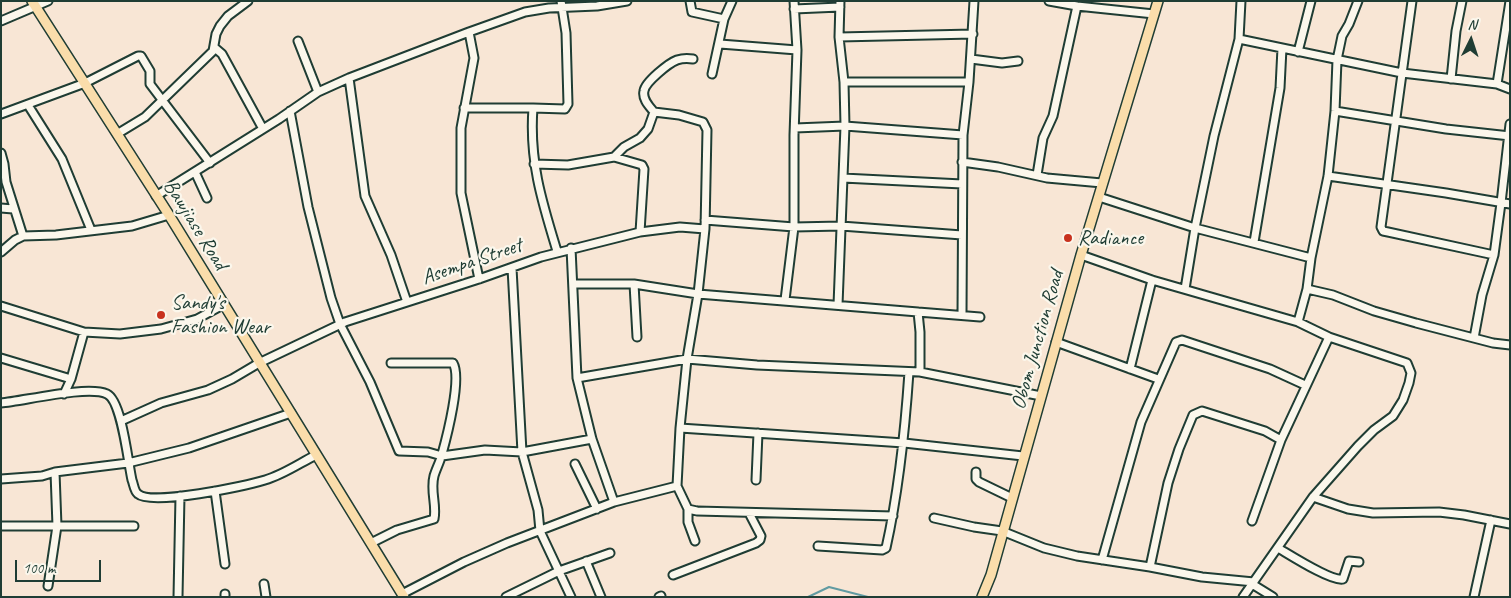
<!DOCTYPE html>
<style>
body{margin:0}
#map{position:relative;width:1511px;height:598px;overflow:hidden;background:#f8e6d5;font-family:Caveat,sans-serif}
canvas{display:block}
.frame{position:absolute;inset:0;border:2px solid #1f3d34;pointer-events:none}
.north{position:absolute;left:1446px;top:15px;width:50px;height:50px;-webkit-text-stroke:4px #fbf7ec;paint-order:stroke;rotate:4deg;font-size:14px;font-weight:700;line-height:20px;text-align:center;color:#1f3d34}
.north::after{content:'';display:block;margin:auto;width:18px;height:22px;background:#1f3d34;clip-path:polygon(50% 0,100% 100%,50% 72%,0 100%)}
.scale{position:absolute;left:15px;top:560px;width:86px;height:22px;box-sizing:border-box;border:2px solid #1f3d34;border-top:0;padding-left:6px;font-size:15px;line-height:18px;white-space:nowrap;color:#1f3d34;-webkit-text-stroke:4px #fbf7ec;paint-order:stroke}
</style>
<div id="map">
<canvas width="1511" height="598"></canvas>
<div class="frame"></div>
<div class="north">N</div>
<div class="scale">100 m</div>
</div>
<script>
const ctx = document.querySelector('canvas').getContext('2d');
ctx.lineJoin = 'round';
function strokePath(path, color, width, dash) { ctx.strokeStyle = color; ctx.lineWidth = width; ctx.lineCap = dash ? 'butt' : 'round'; ctx.setLineDash(dash || []); ctx.stroke(path); }
function label(font, color, halo, rows, align = 'center') {
  ctx.font = font + ' Caveat,sans-serif'; ctx.lineWidth = 4.5; ctx.setLineDash([]); ctx.textBaseline = 'middle'; ctx.strokeStyle = halo; ctx.fillStyle = color; for (const [text, x, y, turn = 0] of rows) {
    ctx.save(); ctx.translate(x, y); ctx.rotate((+turn || 0) * Math.PI / 180); ctx.textAlign = isNaN(turn) ? turn : align; if (halo) ctx.strokeText(text, 0, 0); ctx.fillText(text, 0, 0); ctx.restore();
  }
}
const stream = new Path2D(`
 M808 597 829 587 868 597`);
const minor = new Path2D(`
 M690 1 692 12 724 19
 M1049 1 1077 6 1154 14
 M1412 1 1381 227 1383 231 1388 232 1494 255
 M794 9 840 7
 M1 21 48 1
 M469 32 474 58 461 128V193L479 279
 M839 37 973 34
 M1239 39 1402 73 1497 84 1510 89
 M298 41 318 92
 M720 44 797 50
 M215 48 222 54 263 129
 M1298 52 1311 1
 M693 59C687 58 683 58 677 60 669 63 645 82 644 91 642 99 649 106 654 112L679 115 703 122 707 130 705 229 698 294 687 359 680 428 677 486 688 509 697 511 893 516
 M971 59 1002 63 1018 61
 M712 74 724 19 732 1
 M349 78 365 196 391 255 407 302
 M1451 79 1456 31 1462 1
 M844 82H969
 M1497 84 1510 1
 M28 105 62 159 91 230
 M464 108H533
 M290 111 308 207 331 298 340 324 370 382 399 451 428 452 442 456 485 450 522 452 592 439
 M1335 111 1446 129 1510 136
 M1 114 85 83 138 56H141L150 71V84L210 163
 M795 128 845 126 963 135
 M117 134 145 117 213 51 216 34 220 26 228 16 248 1
 M1 153 4 164 6 182 23 236
 M614 157 642 165 644 169 640 232
 M962 162 998 167 1047 178 1102 183
 M534 164 568 165 614 157 624 147 640 138 648 129 654 112
 M195 172 207 198
 M1037 175 1043 138 1053 116 1077 6
 M1328 176 1446 193 1510 204
 M843 178 962 184
 M156 196 279 119 318 92 349 78 469 32 525 12 549 8 597 6 627 1
 M1099 197 1195 228 1311 258
 M1 208 13 209
 M705 220 794 227 841 226 962 235
 M1254 242 1280 88 1282 48
 M571 248 577 378 592 439 614 502
 M557 251C542 202 529 161 533 108L565 109 568 104 566 33 561 1
 M1 252 15 240 23 236 56 235 132 226 169 215
 M1081 255 1152 280 1298 322 1329 337 1407 363 1411 373 1409 383 1403 400 1393 416 1374 430 1358 446 1313 497 1243 597
 M512 268 522 452 538 510 540 531 571 597
 M573 284H634L698 294 918 312 920 332V372
 M634 284 637 337
 M1185 289 1195 228 1214 136 1239 39 1241 1
 M1307 289 1333 295 1374 311 1416 323 1493 343 1510 345
 M785 300 794 227V135L797 50 794 1
 M838 305 845 126 844 82 839 37 840 1
 M1 306 84 332 120 334 161 329 197 319 223 305
 M918 312 980 317
 M962 315 963 135 969 82 974 1
 M1298 322 1307 289 1311 258 1328 176 1335 111 1337 60 1342 36 1349 24 1358 1
 M1474 338 1482 295 1494 255 1501 203 1510 124
 M1056 342 1158 379
 M1 358 71 379
 M1130 369 1152 280
 M577 378 687 359 757 365 920 372 1041 396
 M64 394 71 379 84 332
 M1 403C24 401 88 385 107 394 122 401 128 463 132 480 134 485 134 491 138 494 151 506 246 486 265 480 283 475 300 463 316 455
 M121 421 161 403 208 390 232 379 259 363 345 322 479 279 541 257 640 232 680 227 705 229
 M680 428 904 443 1023 456
 M575 464 597 509
 M976 472V479L979 482 1012 498
 M1 479 42 476 55 472 128 463 189 448 291 413
 M756 480 758 433
 M215 491 225 564
 M1313 497 1348 509 1373 513 1439 512 1464 515 1510 524
 M688 509V522L695 541
 M934 518 974 527 1002 531 1044 548 1077 556 1150 567 1202 577 1254 582
 M1252 521 1281 440 1329 337
 M1 526H134
 M371 543 397 530 434 519C437 505 430 491 434 476 436 469 440 462 442 454 447 436 462 378 453 363H391
 M818 546 882 550 886 548C899 490 905 431 909 372
 M1278 548C1290 555 1332 582 1343 579L1349 561 1359 562
 M1102 560 1141 422 1176 342 1182 340 1270 369 1305 385
 M586 561 601 597
 M1150 567 1168 483 1179 449 1193 415 1202 411 1265 431 1281 440
 M673 575 756 543 760 540 761 536 749 513
 M264 584 266 597
 M1252 584 1273 597
 M48 586 57 526 55 472
 M225 594V597
 M402 594 464 562 507 543 614 502 677 486
 M178 597 180 496
 M506 597 559 571 610 553
 M659 597 661 596
 M1474 597 1491 520`);
const major = new Path2D(`
 M32 1 169 215 404 597
 M982 597 991 575 1081 255 1158 1`);
const markers = [
 [1068,238,5,"#c8321e"],
 [161,315,5,"#c8321e"]
];
const streetNames = [
 ["Bawjiase Road",195,225,58],
 ["Asempa Street",472,262,-19],
 ["Obom Junction Road",1038,340,-74]
];
const poiNames = [
 ["Radiance",1078,238],
 ["Sandy's",171,303],
 ["Fashion Wear",171,327]
];
strokePath(stream, '#619ba2', 2);
strokePath(minor, '#1f3d34', 11);
strokePath(major, '#1f3d34', 12);
strokePath(minor, '#fbf7ec', 7);
strokePath(major, '#faddab', 9);
for (const [x, y, r, color] of markers) { const dot = new Path2D(); dot.arc(x, y, r, 0, 2 * Math.PI); ctx.fillStyle = color; ctx.fill(dot); strokePath(dot, '#fbf7ec', 2); }
label('21px', '#1f3d34', '#fbf7ec', streetNames);
label('21px', '#1f3d34', '#fbf7ec', poiNames, 'left');
</script>
